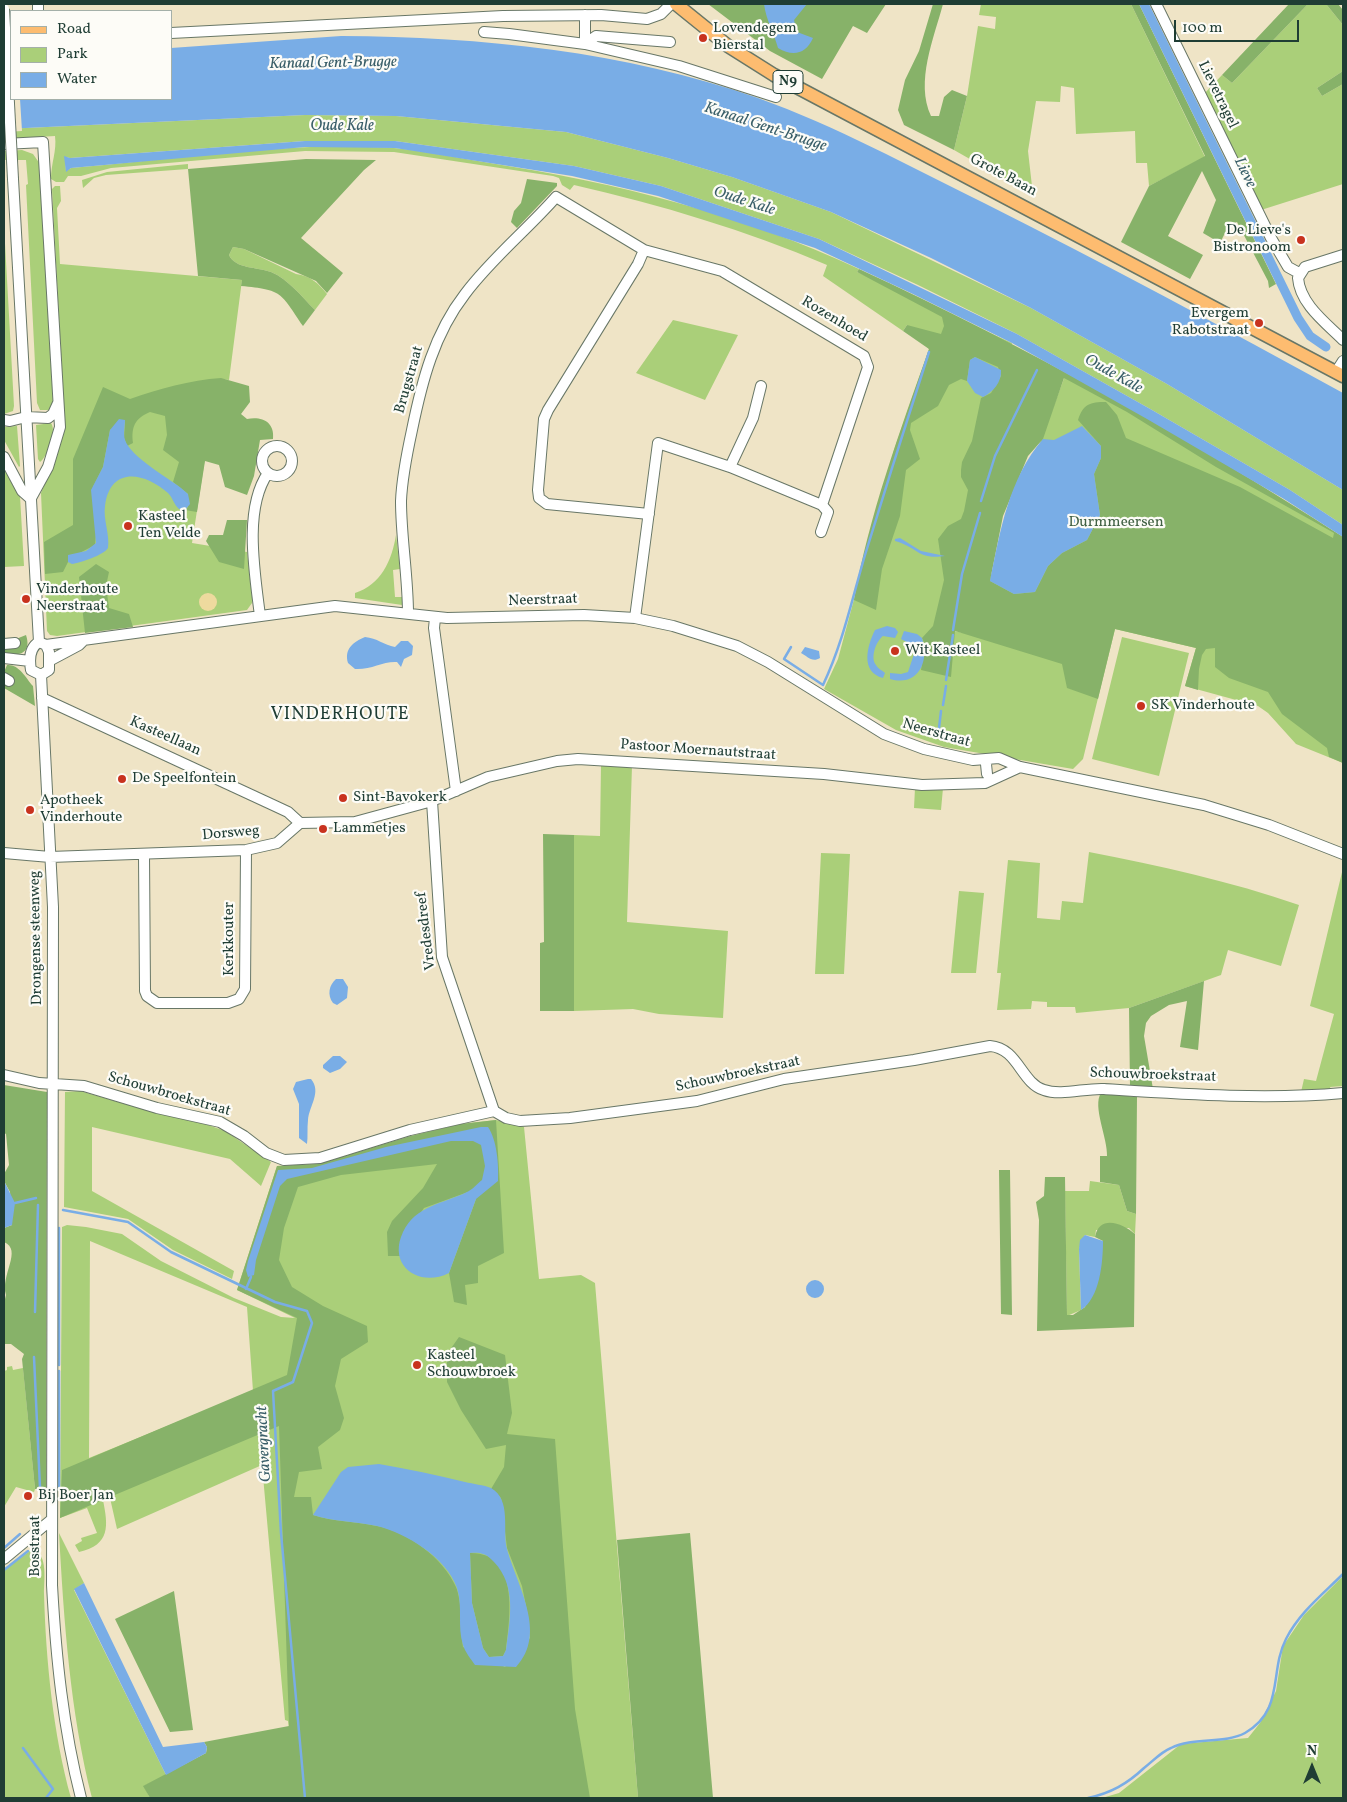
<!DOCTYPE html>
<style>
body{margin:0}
#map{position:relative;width:1347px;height:1802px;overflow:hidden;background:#efe4c6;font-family:Vollkorn,serif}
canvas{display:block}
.frame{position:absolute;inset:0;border:5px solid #1f3d34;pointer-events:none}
.legend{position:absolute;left:10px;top:10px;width:162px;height:90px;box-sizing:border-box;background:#fdfcf7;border:1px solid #a4b0a9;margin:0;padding:6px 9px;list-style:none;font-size:15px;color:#1f3d34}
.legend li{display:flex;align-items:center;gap:10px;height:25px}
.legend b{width:25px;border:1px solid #a4b0a9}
.north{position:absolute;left:1287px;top:1742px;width:50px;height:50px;-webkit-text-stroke:4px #fdfcf7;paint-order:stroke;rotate:0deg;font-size:14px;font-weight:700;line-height:20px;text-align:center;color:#1f3d34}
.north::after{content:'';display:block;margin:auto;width:18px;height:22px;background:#1f3d34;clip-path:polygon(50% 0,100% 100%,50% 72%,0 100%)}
.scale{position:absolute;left:1174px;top:20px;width:125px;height:22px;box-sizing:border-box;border:2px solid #1f3d34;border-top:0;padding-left:6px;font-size:15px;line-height:18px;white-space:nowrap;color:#1f3d34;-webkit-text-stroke:4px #fdfcf7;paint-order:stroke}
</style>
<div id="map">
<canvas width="1347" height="1802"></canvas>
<div class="frame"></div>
<ul class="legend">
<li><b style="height:6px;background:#fdbc70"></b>Road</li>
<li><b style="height:14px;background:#aacf79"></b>Park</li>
<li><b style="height:14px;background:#79ade6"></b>Water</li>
</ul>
<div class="north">N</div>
<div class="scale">100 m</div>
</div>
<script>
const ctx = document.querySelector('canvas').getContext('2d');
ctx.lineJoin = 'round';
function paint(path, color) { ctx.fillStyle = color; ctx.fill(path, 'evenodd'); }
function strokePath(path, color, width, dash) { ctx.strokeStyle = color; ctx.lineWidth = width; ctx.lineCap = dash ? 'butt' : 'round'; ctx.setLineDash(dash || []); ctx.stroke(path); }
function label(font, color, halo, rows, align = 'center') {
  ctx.font = font + ' Vollkorn,serif'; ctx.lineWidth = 4.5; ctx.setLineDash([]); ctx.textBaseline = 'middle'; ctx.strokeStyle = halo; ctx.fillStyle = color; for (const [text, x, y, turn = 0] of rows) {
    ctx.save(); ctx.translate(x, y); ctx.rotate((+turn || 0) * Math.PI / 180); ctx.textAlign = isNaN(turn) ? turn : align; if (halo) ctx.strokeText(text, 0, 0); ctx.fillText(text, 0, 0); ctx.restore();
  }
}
const green = new Path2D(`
 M981 4H1131L1205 157 1149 186 1147 163H1136L1135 131 1076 134 1074 88 1061 86 1060 102 1036 101 1028 151 1033 195 954 150 967 96 978 26 995 29 996 17 979 15Z
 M1308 4H1326L1343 25V71L1317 88 1322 96 1343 84V184L1261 210 1203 95 1222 75 1232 83Z
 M305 115 396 116 566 132 668 158 732 177 831 212 1031 308 1167 384 1343 490V525L1290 490 1152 410 1017 334 918 285 819 239 661 186 574 166 395 141H305L70 158 65 157 66 171 71 168C175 159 290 141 394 148 426 151 458 158 490 163 617 183 742 214 859 269L857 272 1012 343 954 631 969 634 1066 373 1343 537V763L1296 744 1268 713 1258 706 1185 686 1196 648 1115 629 1083 759 1073 769 944 747 896 730 824 689 838 659 894 450 929 349 907 325 903 331 823 276 827 265C745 230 661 205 574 185L570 190 562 185 559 178 553 176 394 152 305 151 111 168 81 176H68L64 182H56L51 179C51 163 57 151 55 136L4 139V129Z
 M22 150 33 154 40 164 53 403 50 410H40L37 403 26 185 28 184 26 160H4V151Z
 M188 164V169L106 175 94 178 83 188 82 180 107 172Z
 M55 186H60L61 201 57 208 60 264 242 280 229 380 221 379 210 426 192 543 247 552 252 597V603L247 610 57 636 50 635 47 631 41 493 57 453 64 409 52 189Z
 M4 225 14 406 13 411 4 414Z
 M233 247 244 249 296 274C311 276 318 283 327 294L315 310C302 297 288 279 271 272 258 267 235 269 229 255Z
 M673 320 738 335 705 400 636 373Z
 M51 423C57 431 48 456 40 462L38 459 36 425Z
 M17 426 20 466 19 467 4 440V427Z
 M4 463 20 496 24 566 4 567Z
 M396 535 400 569 393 570 395 597H402V605L355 598V593C381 585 392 560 396 535Z
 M1122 637 1189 653 1159 776 1092 759Z
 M601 764 632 766 627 922 728 931 723 1018 659 1014 633 1009 574 1011V835L600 836Z
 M915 788H943L941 810 914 808Z
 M1089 852C1160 866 1230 881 1299 905L1281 966 1228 950 1221 975 1129 1008 1076 1013 1075 1007H1047V1002L1032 1001 1031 1009 997 1010 1001 973H997L1008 860 1040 863 1037 918 1060 920 1062 901 1083 903Z
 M821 853 850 854 844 974H815Z
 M1343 868V1086L1330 1087 1332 1091 1301 1092 1304 1079 1316 1081 1334 1014 1310 1006Z
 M959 891 984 893 976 973H951Z
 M80 1091 146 1110 197 1121 225 1131 271 1162 261 1186 230 1159 92 1127V1191L234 1271 232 1279 173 1250 128 1219 64 1207 65 1092Z
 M496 1120 524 1127 539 1279 581 1275 595 1283 638 1798H296L288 1721 285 1720 262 1465 117 1529 110 1498 103 1500C108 1525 111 1545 79 1552L75 1545 82 1541 81 1538 97 1533 87 1508 60 1518 62 1227 67 1225 86 1227 122 1234 161 1261 234 1298 281 1317 295 1318 237 1290 277 1166 319 1164 411 1136 461 1124ZM90 1241 247 1307 253 1391 89 1458Z
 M1090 1181 1119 1185 1127 1211 1136 1214 1135 1234 1129 1228 1096 1230 1095 1237 1085 1235 1079 1249 1081 1310 1067 1316 1065 1191H1089Z
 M12 1366 13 1370 23 1368 35 1489 34 1492 16 1487 4 1507V1371L7 1370V1367Z
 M59 1533 84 1583 74 1590 166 1775 144 1786 150 1798H92C70 1711 64 1622 59 1533Z
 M34 1548C48 1557 44 1579 44 1594 46 1661 53 1733 71 1798H4V1570Z
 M1343 1576V1798H1102L1119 1793 1181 1744 1248 1738 1260 1723 1276 1691 1283 1646 1304 1615Z`);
const forest = new Path2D(`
 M708 4H886L867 33 853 26 822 79 770 51Z
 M933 4H943C934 38 915 82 931 116H939L944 97 952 90 967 96 954 150 904 125 898 110 905 80 919 51Z
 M1131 4H1139L1276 284 1269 288 1268 281 1237 222 1229 225 1220 243 1203 233 1216 200 1202 171 1168 236 1203 255 1190 279 1121 242 1149 186 1205 156Z
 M1289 4H1308L1232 83 1222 75Z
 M1326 4H1338L1343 10V25Z
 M1343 71V84L1322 96 1317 88Z
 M306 159 376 160 364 170 301 238 343 273 327 293 316 281 244 249 233 247 229 255C235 269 258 267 271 272 288 279 302 297 315 310L303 326C280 292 283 290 241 286L242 280 198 276 188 169Z
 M527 179 557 183V186L517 228 511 222 514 211 521 203Z
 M859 269C1026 346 1188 437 1343 537V763L1329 757 1327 748 1282 714 1268 692 1229 678 1215 667V648L1206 649 1202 655 1199 669 1198 690 1185 686 1196 648 1115 629 1098 699 1067 688 1062 664 955 631 951 677 921 670 925 645 922 638 933 626 944 580 938 539 948 526 961 519 964 511 968 490 961 477V470L962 462 972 441 981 398 991 393 1001 376 998 367 975 357 970 360 967 381 961 379 949 385 938 406 911 423 910 430 920 459 906 470 900 516 882 569 876 610 854 600C869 515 900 431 929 349L903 331 907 325 941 334 944 326 942 317 857 272ZM1064 378 1127 412 1216 467 1327 529 1334 533 1333 538 1240 487 1126 438 1117 415 1106 402C1090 402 1083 404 1078 420L1101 446V458L1094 474 1100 515 1087 540 1062 553 1048 566 1035 592 1014 594 990 581 1003 516 1028 456 1043 439Z
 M221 378 249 386 250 402 241 414 247 419C262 416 275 422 273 439L260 440 254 476 247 495 225 487 219 465 205 461 197 512 185 510 188 507V494L173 482 179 462 163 450 167 435 165 416 150 412C135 418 131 427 133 443L127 446 124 438 125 421 110 430 103 467 93 487 96 534 95 545 68 559V562L63 572 45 574 44 542 73 525V459L103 387 130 399C159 389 190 380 221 378Z
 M227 520H247L244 569 219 562 206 541 209 535H223Z
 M96 564 109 572 106 586 109 608 129 614 133 627 85 633 79 577Z
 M26 635C32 654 19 656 4 654V649L16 648V639Z
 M7 665C19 664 25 677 33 686L35 706 4 688V672Z
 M543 834 574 835V1011H540V943L544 942Z
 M1204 981 1198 1050 1180 1047 1187 1001 1169 1005 1151 1016 1146 1023 1144 1036 1153 1089 1130 1087 1129 1008Z
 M4 1085 47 1092 46 1489H35L22 1359 24 1354 11 1344H4V1303L6 1295C0 1275 23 1250 4 1242V1228L12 1225 10 1192 4 1181V1174L9 1165 6 1134 4 1133Z
 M1101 1093 1137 1097 1136 1214 1127 1211 1119 1185 1100 1182V1156H1107C1108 1139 1092 1106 1101 1093Z
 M496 1120 504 1253 478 1266V1283L465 1285 467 1305 454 1302 449 1273 476 1199 468 1192 424 1208 399 1245 400 1256H388L387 1232 392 1221 423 1188 437 1164 341 1175 298 1187 284 1228 279 1260 292 1287 323 1306 367 1326 368 1342 341 1359 335 1386 344 1418 340 1430 318 1447 322 1469 299 1472 294 1497H311L313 1515C334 1522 355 1521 377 1526 407 1532 443 1557 456 1587 462 1601 461 1630 463 1647L505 1667 530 1638 528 1616 522 1586 507 1548 501 1498 491 1489 504 1467 506 1445 486 1449 461 1410 447 1382V1354L459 1337 505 1355 512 1413 507 1434 555 1439 575 1709 590 1798H150L143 1786 206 1753 207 1747 204 1742 289 1726 279 1426 60 1518 62 1470 287 1375 297 1318 237 1290 277 1166 319 1164 411 1136 461 1124Z
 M999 1170H1010L1012 1315 1001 1314Z
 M1045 1177H1065L1067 1315H1073L1085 1307 1103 1241 1095 1237C1099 1214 1123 1223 1135 1234L1134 1327 1037 1331 1039 1220 1036 1202 1044 1196Z
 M690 1533 713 1798H638L617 1540Z
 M470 1553C520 1552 510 1618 506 1650L503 1656 489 1657 483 1648 472 1603Z
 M174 1591 193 1730 170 1732 115 1619Z`);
const sand = new Path2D(`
 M199 602a9 9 0 1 1 18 0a9 9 0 1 1-18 0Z`);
const water = new Path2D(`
 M764 4H807L794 20 797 32 813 38C806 54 793 57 778 48 774 33 766 20 764 4Z
 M341 36C482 37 624 51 758 98 836 126 909 166 984 203 1105 264 1225 328 1343 393V490L1167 384 1031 308 931 258 831 212 732 177 668 158 566 132 396 116 305 115 4 129 11 99H171V48Z
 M305 141H395L574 166 661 186 819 239 1017 334 1152 410 1290 490 1343 525V537L1284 499 1147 419 1012 343 913 294 815 248 658 196 572 176 395 148 305 147 71 168 66 172 64 156 70 158Z
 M975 357 1001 370C1002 382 993 392 983 397L975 393 967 381 970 360Z
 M119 419 125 420C125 427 123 433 125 440 131 457 167 477 181 488L188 494 190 504 185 510 179 509C174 505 173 498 168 493 144 472 110 466 105 506 103 520 110 534 108 548 104 555 80 563 72 564L68 562V555L86 551 96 543 91 490 103 467 110 430Z
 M1082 426 1101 446V458L1094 474 1100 515 1087 540 1062 553 1048 566 1035 592 1014 594 990 581C1000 531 1009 478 1043 439L1054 440Z
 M900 538 921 551 945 556C917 560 918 547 895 541V539Z
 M887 626 895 628 898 632 895 638 883 636C876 641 870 658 876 665 878 669 882 670 885 673L883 678C860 672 867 646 875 630Z
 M904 631 917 634 922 638C930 663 917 687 890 679V673L901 674 908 672 915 651 914 646 901 639Z
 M365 637C377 638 384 645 395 647L401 641H408L413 646 412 655 404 659 401 667 397 662C383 661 371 670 355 669L348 663C344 649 353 642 365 637Z
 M805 647 819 651 820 658C812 663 807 656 801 653Z
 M336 979H343L348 987 347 998 337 1005 333 1003C327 995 329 985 336 979Z
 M333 1056H340L347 1062 340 1069 330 1073 323 1068V1065Z
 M308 1079H311C322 1092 309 1106 308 1120 307 1128 308 1137 307 1144L299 1138V1104L293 1089 296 1082Z
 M481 1127H488C497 1140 499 1165 498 1181L476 1199 449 1273C419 1288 387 1266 403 1232 416 1205 443 1204 467 1192 472 1190 477 1184 482 1180L485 1166 481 1145 473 1141H451L287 1179 280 1186 256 1260 254 1275 248 1277 246 1270 248 1261 278 1170 312 1168 386 1147Z
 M4 1181 15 1203 12 1225 4 1228Z
 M1085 1235 1103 1241C1103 1262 1100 1298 1081 1310L1079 1249 1080 1240Z
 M806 1289a9 9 0 1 1 18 0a9 9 0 1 1-18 0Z
 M379 1464C408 1469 437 1475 465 1482 473 1484 484 1485 491 1488 512 1500 502 1530 507 1549 517 1586 548 1633 516 1667L475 1665C471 1659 465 1652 463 1645 457 1627 463 1606 457 1588 447 1558 406 1533 377 1526 355 1521 334 1522 313 1515L341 1472 348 1467ZM470 1553C481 1552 487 1554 494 1562 517 1586 510 1619 506 1650L503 1656 489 1657 483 1648 472 1603Z
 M84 1583 163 1747 204 1742 207 1747 206 1753 166 1775 74 1589Z`);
const pier = new Path2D(`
 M4 56 11 99H20L22 131 4 132Z`);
const stream = new Path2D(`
 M981 501 995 456 1037 370
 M953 630 962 574 980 513
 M791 647 784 659 823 685C843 643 852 599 865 555 886 487 907 420 929 352
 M946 680 953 635
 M943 705 946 686
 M939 728 941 711
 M15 1203 36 1198
 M63 1210 128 1222 171 1252 275 1302 307 1311 312 1323 293 1382 273 1391 281 1533 305 1798
 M59 1228V1365
 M246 1289 251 1277
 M35 1312 38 1205
 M34 1357 40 1488
 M59 1487V1371
 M4 1548 20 1534
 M4 1570 28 1551
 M23 1748 53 1789 46 1798
 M1088 1798C1111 1793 1127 1784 1144 1768 1153 1761 1161 1752 1171 1748 1193 1737 1225 1744 1245 1733 1285 1710 1269 1672 1286 1639 1299 1613 1323 1594 1343 1574`);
const canal = new Path2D(`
 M1144 4 1298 318 1310 336 1326 347`);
const minor = new Path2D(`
 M38 4V11
 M1156 4 1271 238 1288 267 1299 273
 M484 32 509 34 585 44V15
 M171 33 503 16 601 15 647 19 661 14 671 4
 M585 44 679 66 776 97
 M585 44 596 36 670 42
 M4 144 43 142 60 427 48 467 31 498
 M13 179 39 642
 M644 250 638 264 548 410 544 419 538 490 539 498 547 504 649 514
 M1343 255 1305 267 1298 278C1300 304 1326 323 1343 340
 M1336 372 1343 361
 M4 420 10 421 26 417 48 418 53 414 58 403
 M262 461a15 15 0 1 1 30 0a15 15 0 1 1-30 0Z
 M4 457 22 491 31 499
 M730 467 753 418 761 386
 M821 532 828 512 822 505
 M408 614C408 576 401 538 401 501 402 477 407 453 412 430 422 381 434 334 465 294 491 259 527 230 556 197L644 250 722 271 864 356 868 367 822 505 730 467 658 443 635 618
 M260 616C255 574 243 509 268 473
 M435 618 434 628 456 791
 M39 642 46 645 49 652V670L41 675 31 670C29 659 29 648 39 642Z
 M4 644 15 643
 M46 645 335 606 447 618 584 615 635 618 673 626 737 646 768 662 884 734 924 749 973 760 999 758 1020 767 1204 805 1269 825 1343 854
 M4 658 30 661
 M49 661 79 645 84 640
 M41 675 53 907 52 1585C56 1657 63 1728 81 1798
 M4 678 9 681
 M42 698 273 805 288 812 300 823
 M987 774 986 764 988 759
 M432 801 442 957 494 1111
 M4 853 50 857 246 850 277 843 300 823 355 822 432 801 488 777 557 761 578 759 824 774 922 785 985 783 1020 767
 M144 855 145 991 147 996 157 1003H228L239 999 245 989 246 850
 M4 1075 39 1083 84 1086 157 1108 220 1122 244 1136 266 1153 284 1160 320 1158 410 1130 494 1111
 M494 1111 506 1118 520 1121 570 1118 697 1101 784 1079 914 1060 990 1046C1018 1048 1021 1083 1044 1090 1061 1096 1085 1088 1104 1089 1182 1094 1265 1100 1343 1093
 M4 1559 51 1520`);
const major = new Path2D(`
 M676 4 728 46 774 75 1343 376`);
const minorBridge = new Path2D(`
 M4 9 13 179`);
const markers = [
 [703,38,5,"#c8321e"],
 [1301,240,5,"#c8321e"],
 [1259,323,5,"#c8321e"],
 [128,526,5,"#c8321e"],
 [26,599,5,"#c8321e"],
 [895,651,5,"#c8321e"],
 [1141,706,5,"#c8321e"],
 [122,779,5,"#c8321e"],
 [343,798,5,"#c8321e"],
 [30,810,5,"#c8321e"],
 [323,829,5,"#c8321e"],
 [417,1365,5,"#c8321e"],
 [28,1496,5,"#c8321e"]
];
const shields = [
 [788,82,30]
];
const shieldNames = [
 ["N9",788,82]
];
const poiNames = [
 ["Lovendegem",713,29],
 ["Bierstal",713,46],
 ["De Lieve's",1291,231,"right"],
 ["Bistronoom",1291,248,"right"],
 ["Evergem",1249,314,"right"],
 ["Rabotstraat",1249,331,"right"],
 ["Kasteel",138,517],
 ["Ten Velde",138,534],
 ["Vinderhoute",36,590],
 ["Neerstraat",36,607],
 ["Wit Kasteel",905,651],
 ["SK Vinderhoute",1151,706],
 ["De Speelfontein",132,779],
 ["Sint-Bavokerk",353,798],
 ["Apotheek",40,801],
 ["Vinderhoute",40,818],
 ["Lammetjes",333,829],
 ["Kasteel",427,1356],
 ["Schouwbroek",427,1373],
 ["Bij Boer Jan",38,1496]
];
const streetNames = [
 ["Lievetragel",1217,95,64],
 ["Grote Baan",1003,176,28],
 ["Rozenhoed",834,320,31],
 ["Brugstraat",410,380,-74],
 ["Neerstraat",543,601,-2],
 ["Neerstraat",936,734,16],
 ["Kasteellaan",165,737,24],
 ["Pastoor Moernautstraat",698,751,4],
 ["Dorsweg",231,834,-5],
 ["Vredesdreef",427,931,-97],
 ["Drongense steenweg",37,938,-91],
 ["Kerkkouter",230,939,-90],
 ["Schouwbroekstraat",738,1075,-12],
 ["Schouwbroekstraat",1153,1076,2],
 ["Schouwbroekstraat",169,1095,16],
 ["Bosstraat",36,1546,-90]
];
const parkNames = [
 ["Durmmeersen",1116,523]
];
const waterNames = [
 ["Kanaal Gent-Brugge",333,64,-1],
 ["Oude Kale",342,127],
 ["Kanaal Gent-Brugge",765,128,18],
 ["Lieve",1244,173,64],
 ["Oude Kale",744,202,18],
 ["Oude Kale",1113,375,29],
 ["Gavergracht",265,1444,-93]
];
const quarterNames = [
 ["VINDERHOUTE",340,716]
];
paint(green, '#aacf79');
paint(forest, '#87b269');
paint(sand, '#eeda9e');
paint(water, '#79ade6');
paint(pier, '#efe4c6');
strokePath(stream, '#79ade6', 2.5);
strokePath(canal, '#79ade6', 9);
strokePath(minor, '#687767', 12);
strokePath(major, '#687767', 15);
strokePath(minor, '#fff', 10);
strokePath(major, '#fdbc70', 12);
strokePath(minorBridge, '#687767', 12, []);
strokePath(minorBridge, '#fff', 10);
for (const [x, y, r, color] of markers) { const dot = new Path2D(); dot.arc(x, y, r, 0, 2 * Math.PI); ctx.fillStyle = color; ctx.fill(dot); strokePath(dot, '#fdfcf7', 2); }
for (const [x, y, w] of shields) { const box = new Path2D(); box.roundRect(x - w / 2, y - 11.5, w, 23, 4); ctx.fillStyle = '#fdfcf7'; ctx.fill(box); strokePath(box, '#1f3d34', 1); }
label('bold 14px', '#1f3d34', null, shieldNames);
label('15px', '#1f3d34', '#fdfcf7', poiNames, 'left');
label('15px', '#1f3d34', '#fdfcf7', streetNames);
label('15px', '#426245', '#fdfcf7', parkNames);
label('italic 16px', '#3a5f69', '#fdfcf7', waterNames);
ctx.letterSpacing = '1px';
label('18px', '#1f3d34', '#fdfcf7', quarterNames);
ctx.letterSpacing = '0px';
</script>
